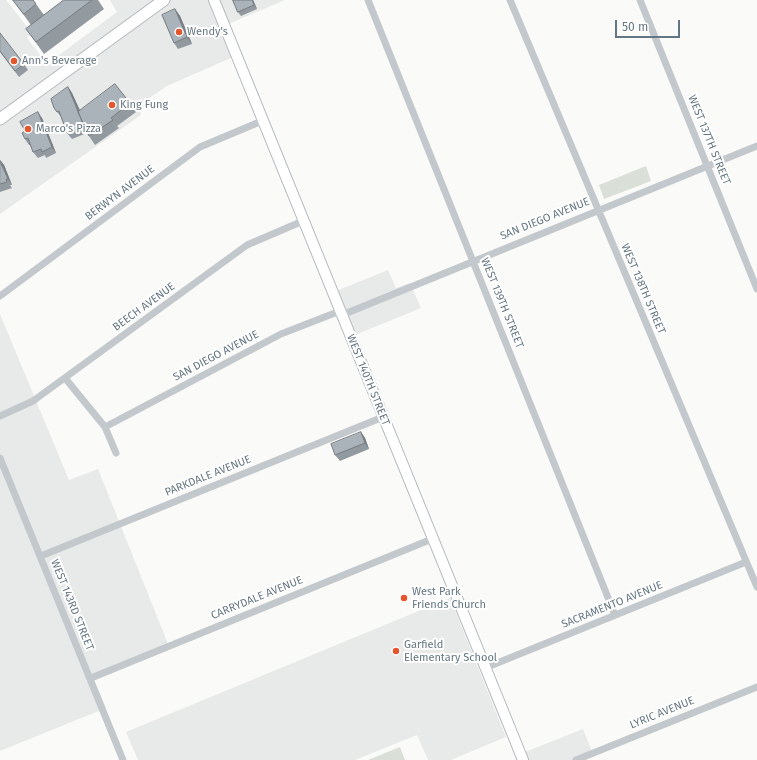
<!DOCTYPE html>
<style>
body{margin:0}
#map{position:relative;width:757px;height:760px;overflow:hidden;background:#fafaf8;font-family:"Fira Sans",sans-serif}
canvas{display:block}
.scale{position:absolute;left:615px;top:20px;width:65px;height:18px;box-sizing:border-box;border:2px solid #657683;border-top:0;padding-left:5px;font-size:12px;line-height:14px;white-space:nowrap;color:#657683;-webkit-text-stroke:3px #fff;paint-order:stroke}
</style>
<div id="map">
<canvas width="757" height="760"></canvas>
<div class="scale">50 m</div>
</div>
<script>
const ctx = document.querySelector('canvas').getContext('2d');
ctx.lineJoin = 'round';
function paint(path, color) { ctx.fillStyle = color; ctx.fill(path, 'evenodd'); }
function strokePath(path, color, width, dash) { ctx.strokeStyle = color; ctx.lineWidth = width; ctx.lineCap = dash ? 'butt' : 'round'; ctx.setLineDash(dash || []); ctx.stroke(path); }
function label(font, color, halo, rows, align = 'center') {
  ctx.font = font + ' "Fira Sans",sans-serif'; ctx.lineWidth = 4; ctx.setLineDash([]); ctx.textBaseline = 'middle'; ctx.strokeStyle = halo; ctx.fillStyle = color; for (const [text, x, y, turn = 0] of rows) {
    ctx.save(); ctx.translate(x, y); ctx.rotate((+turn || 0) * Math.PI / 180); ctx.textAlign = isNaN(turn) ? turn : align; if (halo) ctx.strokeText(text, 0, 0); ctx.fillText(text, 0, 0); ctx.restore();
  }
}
const built = new Path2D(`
 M0 0H6L32 33 27 38 47 64 117 12 110 0H285L228 24 240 54 167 86 139 105 141 115 0 214Z
 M388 270 396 288 410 283 421 308 355 335 336 291Z
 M0 314 69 480 98 469 168 644 92 675 106 708 0 751Z
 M450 598 506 737 451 760H428L417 735 355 760H138L126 732Z
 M583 729 594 756 583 760H516L515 756Z`);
const green = new Path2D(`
 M646 166 651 181 604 199 599 185Z
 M400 747 405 760H368Z`);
const street = new Path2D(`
 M368 0 615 615
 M510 0 757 587
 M640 0 757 289
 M0 296 200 147 262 121
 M342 315 757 146
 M65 378 105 427 116 453
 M0 416 33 401 247 245 303 221
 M105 427 281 334 340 311
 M0 458 123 760
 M41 556 383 417
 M485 668 746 562
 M91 678 432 539
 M576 760 757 687`);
const secondary = new Path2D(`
 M214 0 523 760`);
const primary = new Path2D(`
 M0 119 164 0`);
const wall = new Path2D(`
 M13 0H33L44 15 64 0H98L104 9 44 54 26 29 31 25Z
 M233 0H253L257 9 241 16 238 12Z
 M175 9 180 16 192 44 178 49 174 43Z
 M0 52 24 64 28 70 19 77Z
 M68 87 72 93 80 110 130 103 136 112 117 126 119 128 95 145 87 133 72 139 67 133 62 118 54 108Z
 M42 118 56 153 46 158 45 155 38 158 33 152 30 145H29L25 139V131Z
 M0 160 4 165 12 185H10L12 188 0 192Z
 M361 432 365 438 369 449 340 461 335 455Z`);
const shadedWall = new Path2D(`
 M252 0H253L257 9 254 5Z
 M175 9 180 16 192 44 187 37Z
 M68 87 72 93 89 132 85 126Z
 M38 112 42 118 56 153 52 147Z
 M0 160 4 165 12 185 8 179Z
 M361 432 365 438 369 449 365 443Z`);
const building = new Path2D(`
 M13 0H33L36 4 24 14Z
 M64 0H92L36 42 26 29Z
 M233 0H252L254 5 238 12Z
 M175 9 187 37 174 43 162 15Z
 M0 33 24 64 15 71 0 51Z
 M115 84 130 103 111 118 113 120 89 136 78 112Z
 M68 87 84 126 67 133 59 111 57 112 54 108 51 99Z
 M38 112 52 147 42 152 41 149 33 152 28 138 25 139 22 133 25 131 20 122Z
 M0 161 8 179H6L7 182 0 184Z
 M361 432 365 443 335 455 331 444Z`);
const markers = [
 [179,32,4,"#e4572e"],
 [14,61,4,"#e4572e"],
 [112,105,4,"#e4572e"],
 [28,129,4,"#e4572e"],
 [404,598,4,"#e4572e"],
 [396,651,4,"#e4572e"]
];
const poiNames = [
 ["Wendy's",187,32],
 ["Ann's Beverage",22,61],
 ["King Fung",120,105],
 ["Marco's Pizza",36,129],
 ["West Park",412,592],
 ["Friends Church",412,605],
 ["Garfield",404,645],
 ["Elementary School",404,658]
];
const streetNames = [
 ["WEST 137TH STREET",709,140,68],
 ["BERWYN AVENUE",120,193,-37],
 ["SAN DIEGO AVENUE",545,219,-22],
 ["WEST 138TH STREET",643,289,67],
 ["WEST 139TH STREET",502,303,68],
 ["BEECH AVENUE",144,307,-36],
 ["SAN DIEGO AVENUE",216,356,-28],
 ["WEST 140TH STREET",368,380,68],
 ["PARKDALE AVENUE",208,476,-22],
 ["CARRYDALE AVENUE",257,598,-22],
 ["WEST 143RD STREET",72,605,68],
 ["SACRAMENTO AVENUE",612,605,-22],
 ["LYRIC AVENUE",662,713,-22]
];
paint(built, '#e8e9e9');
paint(green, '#dadfd7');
strokePath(secondary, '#b3babf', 12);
strokePath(primary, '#b5babe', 13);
strokePath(street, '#c3c8cc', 7);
strokePath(secondary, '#fff', 10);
strokePath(primary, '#fff', 11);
paint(wall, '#929a9f');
paint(shadedWall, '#777d82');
paint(building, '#aab3b9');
strokePath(building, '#777d82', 1);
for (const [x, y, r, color] of markers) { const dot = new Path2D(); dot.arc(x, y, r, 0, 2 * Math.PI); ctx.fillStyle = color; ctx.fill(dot); strokePath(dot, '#fff', 1.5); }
label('11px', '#657683', '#fff', poiNames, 'left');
label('11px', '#657683', '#fff', streetNames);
</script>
